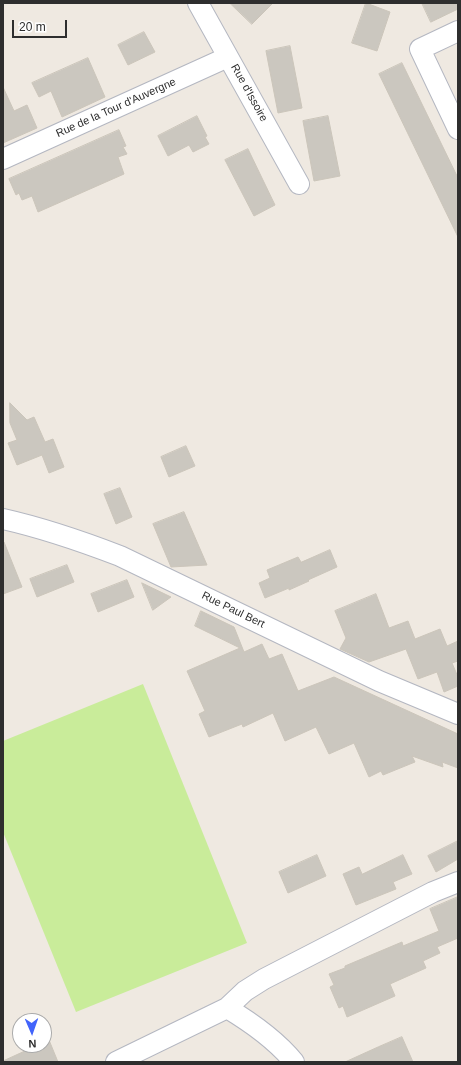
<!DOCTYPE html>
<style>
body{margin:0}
#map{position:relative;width:461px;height:1065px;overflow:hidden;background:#efe9e1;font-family:Arial,sans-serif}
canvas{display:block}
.frame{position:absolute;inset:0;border:4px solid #2e2e2e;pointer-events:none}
.north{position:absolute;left:12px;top:1013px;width:40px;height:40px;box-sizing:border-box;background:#fff;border:1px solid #ababab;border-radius:50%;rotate:178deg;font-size:11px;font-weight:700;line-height:16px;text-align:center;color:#2e2e2e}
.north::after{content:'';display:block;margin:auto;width:14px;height:18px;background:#4264fb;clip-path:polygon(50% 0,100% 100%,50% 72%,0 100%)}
.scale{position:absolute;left:12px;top:20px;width:55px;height:18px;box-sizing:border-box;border:2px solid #2e2e2e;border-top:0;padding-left:5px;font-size:12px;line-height:14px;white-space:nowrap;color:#2e2e2e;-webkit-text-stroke:3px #fff;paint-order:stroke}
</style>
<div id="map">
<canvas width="461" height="1065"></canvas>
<div class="frame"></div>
<div class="north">N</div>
<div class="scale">20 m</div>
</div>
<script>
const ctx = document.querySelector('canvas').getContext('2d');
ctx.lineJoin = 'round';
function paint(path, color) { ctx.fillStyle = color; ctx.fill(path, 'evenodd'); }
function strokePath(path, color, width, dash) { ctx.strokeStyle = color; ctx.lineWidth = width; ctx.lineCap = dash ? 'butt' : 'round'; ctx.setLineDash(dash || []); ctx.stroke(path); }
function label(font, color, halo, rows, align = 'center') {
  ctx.font = font + ' Arial,sans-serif'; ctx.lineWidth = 3; ctx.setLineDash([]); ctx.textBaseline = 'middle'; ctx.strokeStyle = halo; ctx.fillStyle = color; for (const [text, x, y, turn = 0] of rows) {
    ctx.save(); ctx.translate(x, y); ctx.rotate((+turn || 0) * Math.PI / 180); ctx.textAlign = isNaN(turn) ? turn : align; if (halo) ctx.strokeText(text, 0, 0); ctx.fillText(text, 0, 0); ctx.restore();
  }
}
const pitch = new Path2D(`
 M143 684 247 943 76 1012 3 832V741Z`);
const building = new Path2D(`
 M230 3H273L252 24Z
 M366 3 390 12 377 51 352 43Z
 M422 3H458V9L431 22Z
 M144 32 155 52 128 65 118 45Z
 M290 46 302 108 278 113 266 51Z
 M88 58 105 97 62 117 51 91 39 97 32 83Z
 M402 63 458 178V237L379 74Z
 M3 87 14 111 27 105 37 128 3 143Z
 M197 116 207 136 205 137 209 144 193 152 189 145 168 156 158 136Z
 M328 116 340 176 314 181 303 121Z
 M119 130 126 146 123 147 127 154 118 157 124 174 38 212 32 196 22 200 19 193 16 195 9 179Z
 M248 149 275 205 254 216 225 160Z
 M10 403 27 420 34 417 45 442 53 439 64 467 49 473 42 455 17 465 8 443 17 440 10 423Z
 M186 446 195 466 169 477 161 457Z
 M120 488 132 517 116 524 104 494Z
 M184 512 207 565 171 567 153 524Z
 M3 542H4L22 587 3 594Z
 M330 550 337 567 308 580 309 581 289 590V588L265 598 259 583 270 578 267 570 298 557 301 562Z
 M67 565 74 582 37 597 30 579Z
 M127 580 134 597 98 612 91 594Z
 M142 583 171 597 153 610Z
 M376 594 389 628 408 621 415 639 440 629 447 646 458 641V661L452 663 458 677V686L444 692 437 672 418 679 406 649 369 662 340 649 346 638 335 611Z
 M201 611 234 627 244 652 262 644 269 659 282 654 298 691 334 677 458 734V768L442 762 443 767 412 756 415 762 383 775 381 771 369 777 354 743 329 754 316 727 285 741 273 713 243 727 242 724 209 737 199 714 205 711 187 671 240 648 195 626Z
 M458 841V859L436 872 428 856Z
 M317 855 326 876 288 893 279 872Z
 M403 855 412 874 393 882 396 889 356 905 343 874 359 867 362 874Z
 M458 897V938L437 947 440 953 423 961 426 968 390 984 395 996 347 1017 343 1006 339 1008 330 987 334 985 329 974 345 968V966L402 942 403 946 439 931 430 909Z
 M402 1037 413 1062H345L378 1047Z
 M49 1040 58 1062H3V1061L38 1045H44V1042Z`);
const street = new Path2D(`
 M198 3 299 184
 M458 31 420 49 458 129
 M3 159 228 57
 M3 519C43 528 81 541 120 556L379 681 458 714
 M227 1008C252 1023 276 1040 294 1062
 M116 1062 227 1008 245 991 264 979 433 892 458 882`);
const streetNames = [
 ["Rue d'Issoire",249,93,61],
 ["Rue de la Tour d'Auvergne",116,108,-24],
 ["Rue Paul Bert",233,610,26]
];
paint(pitch, '#c9ec9a');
paint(building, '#cbc7bf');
strokePath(building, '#cbc5ba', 1);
strokePath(street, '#b4b7c1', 22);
strokePath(street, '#fff', 20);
label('11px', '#2e2e2e', '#fff', streetNames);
</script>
